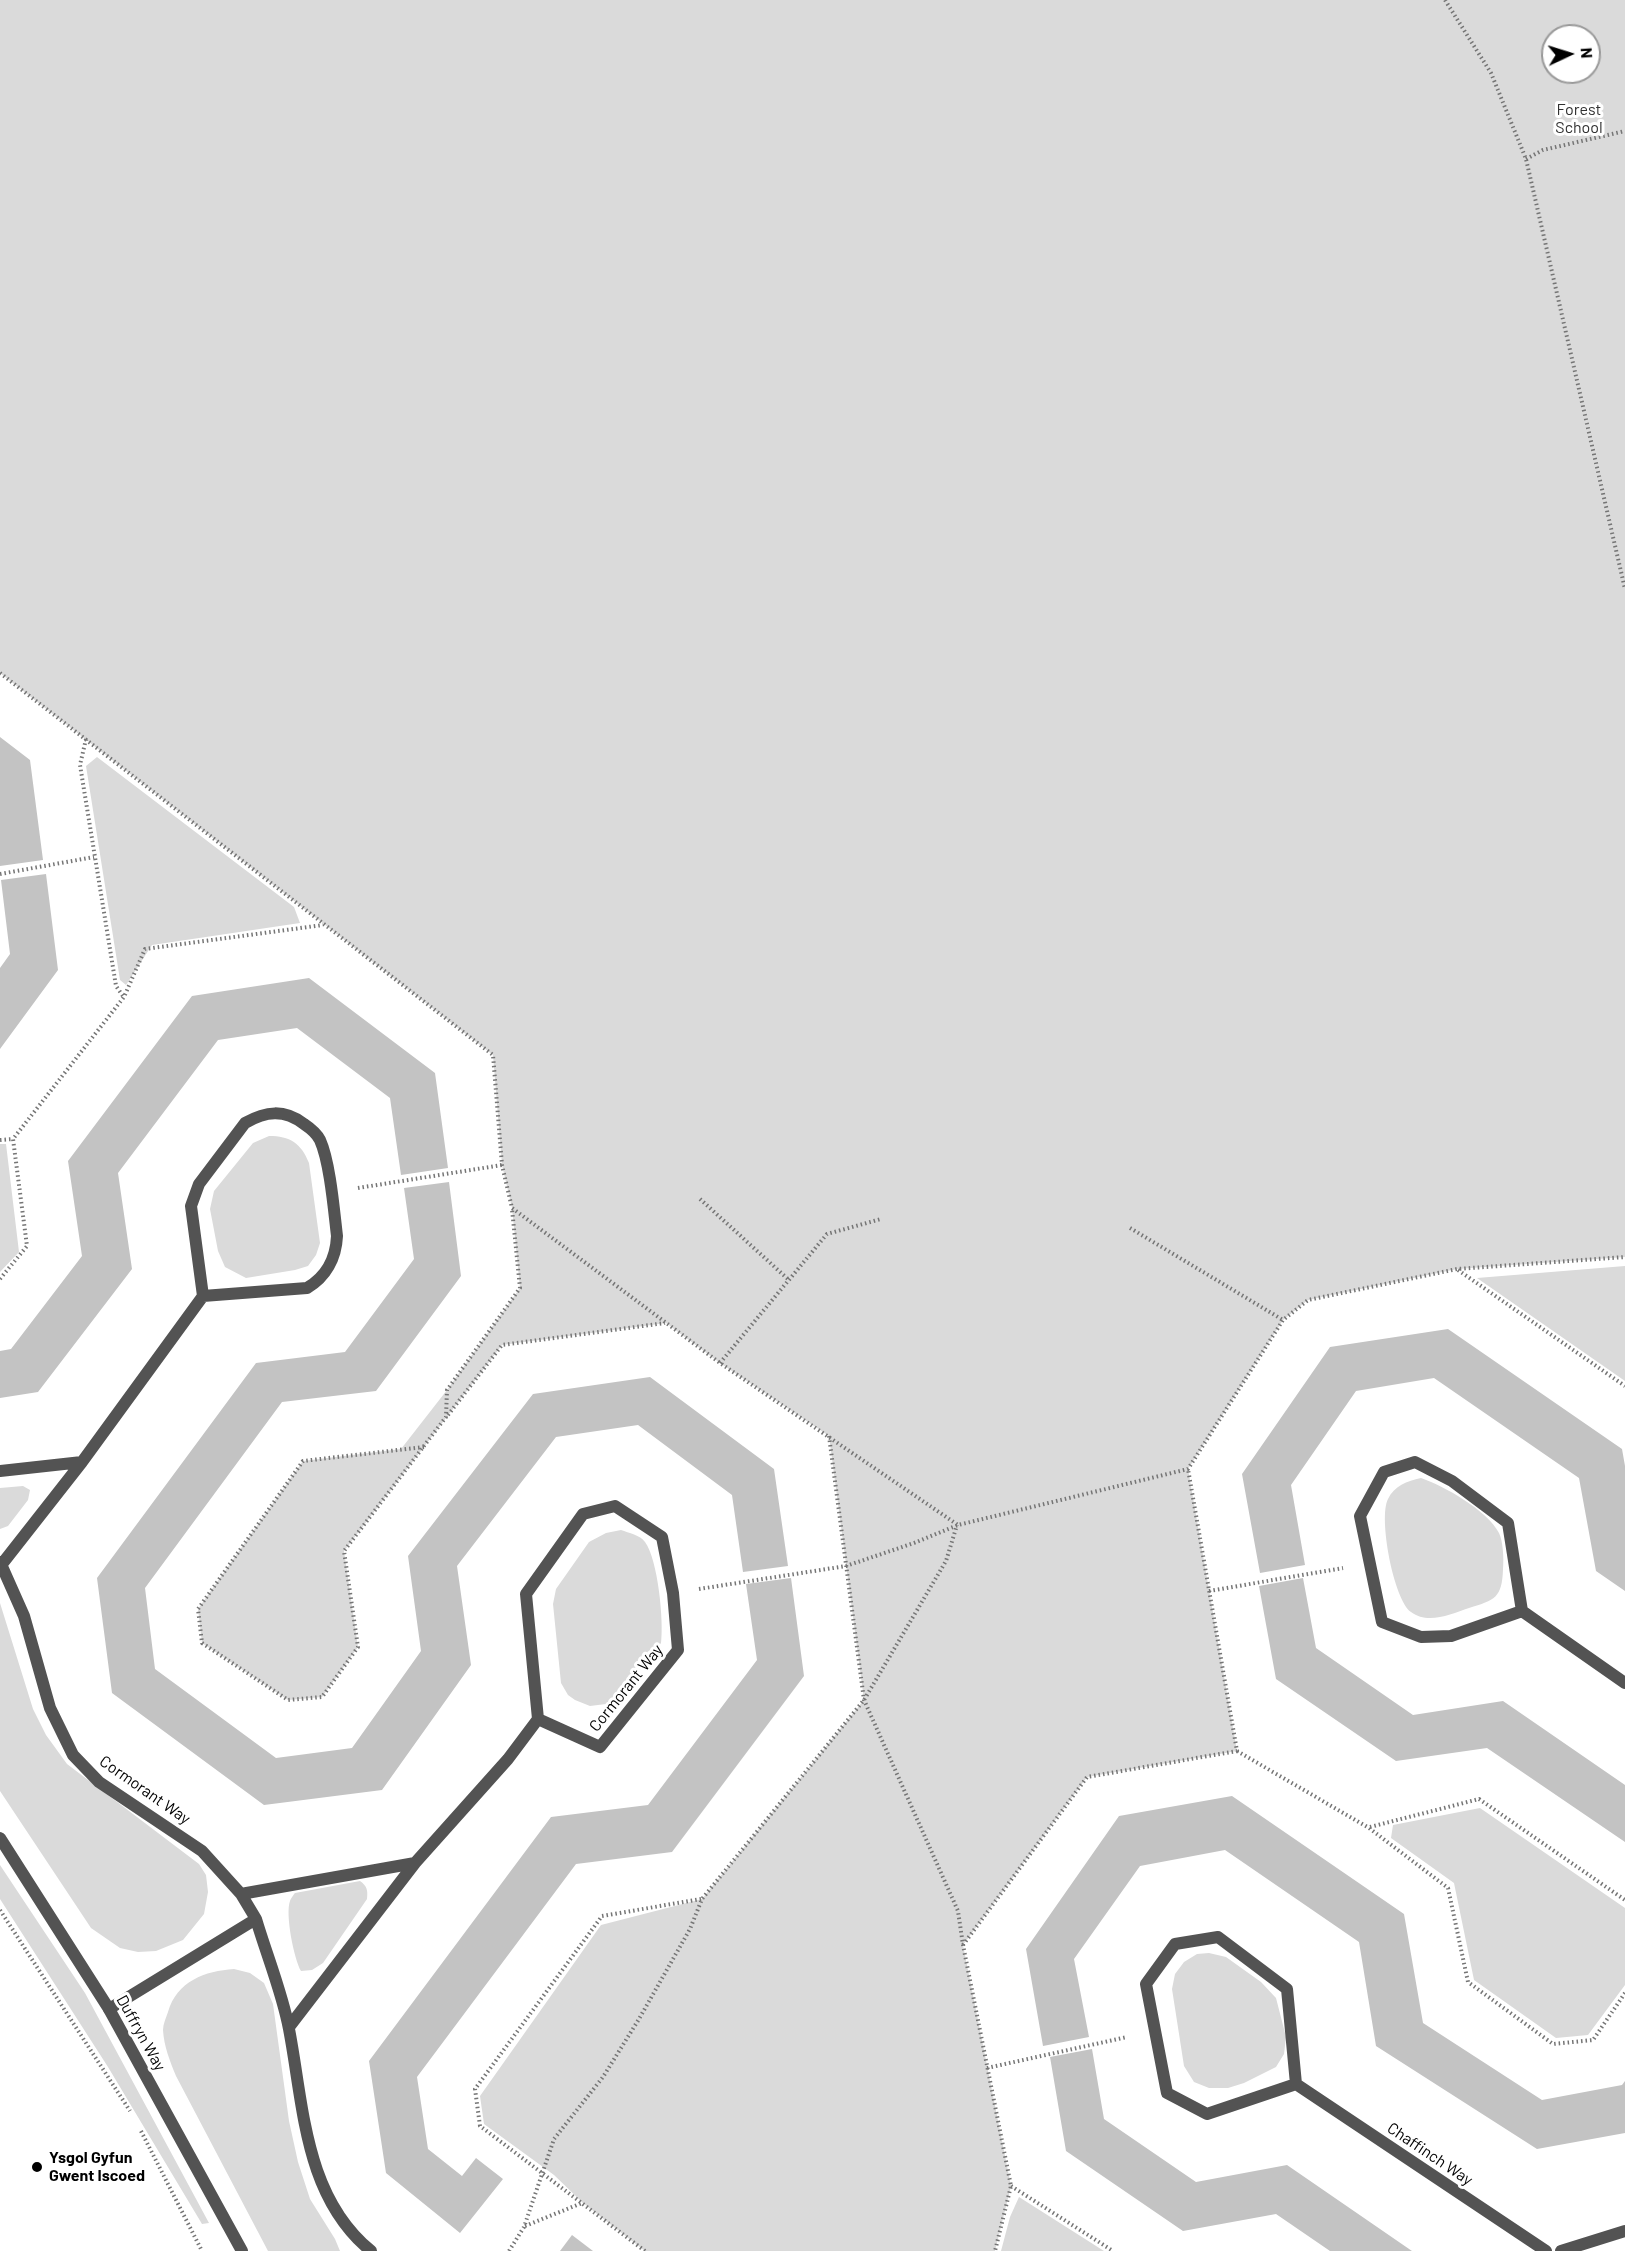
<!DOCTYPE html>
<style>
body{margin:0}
#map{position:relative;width:1625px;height:2251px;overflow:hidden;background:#fff;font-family:Barlow,sans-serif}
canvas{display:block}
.north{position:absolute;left:1541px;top:24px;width:60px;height:60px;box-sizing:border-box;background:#fff;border:2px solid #999;border-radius:50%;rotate:86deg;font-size:16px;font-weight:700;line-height:24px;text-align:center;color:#000}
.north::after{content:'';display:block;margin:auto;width:21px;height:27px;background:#000;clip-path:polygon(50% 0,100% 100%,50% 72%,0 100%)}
</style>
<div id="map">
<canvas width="1625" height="2251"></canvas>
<div class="north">N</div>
</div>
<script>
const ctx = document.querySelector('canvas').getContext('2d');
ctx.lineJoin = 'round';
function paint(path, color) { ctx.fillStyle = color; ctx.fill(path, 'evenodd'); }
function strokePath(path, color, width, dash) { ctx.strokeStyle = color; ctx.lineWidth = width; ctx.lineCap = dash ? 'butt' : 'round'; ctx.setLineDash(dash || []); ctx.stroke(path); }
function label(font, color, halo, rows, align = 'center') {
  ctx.font = font + ' Barlow,sans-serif'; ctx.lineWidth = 6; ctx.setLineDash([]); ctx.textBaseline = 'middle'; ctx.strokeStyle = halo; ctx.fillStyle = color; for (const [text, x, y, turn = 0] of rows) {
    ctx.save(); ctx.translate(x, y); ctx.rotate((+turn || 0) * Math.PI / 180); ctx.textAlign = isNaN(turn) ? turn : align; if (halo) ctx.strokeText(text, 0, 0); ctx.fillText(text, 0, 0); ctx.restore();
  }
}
const green = new Path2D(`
 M0 0H1625V1257L1457 1269 1308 1300 1283 1320 1188 1469 1237 1751 1087 1777 963 1945 1011 2186 995 2251H645L583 2203 554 2175 484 2124 480 2096 601 1925 702 1899 864 1700 829 1436 720 1363 666 1323 502 1345 344 1551 358 1647 322 1697 288 1700 202 1643 198 1609 303 1461 401 1449 447 1390 520 1288 512 1208 502 1165 493 1055 0 673ZM1553 36H1589V72H1553Z
 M97 757 294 907 300 923 152 945 126 985 120 980 86 766Z
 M269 1136C290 1136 301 1143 309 1163L320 1243 316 1255 308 1266 295 1270 246 1278 225 1267 218 1251 210 1209 214 1191 253 1143Z
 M0 1144H6L19 1252 0 1272Z
 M1625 1266V1381L1477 1278Z
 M1421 1478C1444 1486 1487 1510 1499 1533 1503 1541 1504 1559 1503 1569 1502 1598 1495 1600 1469 1608 1451 1614 1428 1625 1411 1612 1394 1600 1378 1518 1388 1499 1394 1486 1407 1481 1421 1478Z
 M23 1486 30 1490 28 1500 8 1526 0 1529V1488Z
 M621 1530C629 1533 640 1535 645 1542 658 1560 664 1621 661 1643L620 1696 606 1704 590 1706 575 1700 568 1695 561 1683 553 1604 556 1589 589 1542 606 1533Z
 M0 1603 33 1709 46 1735 67 1764 199 1864 206 1875 208 1892 204 1914 183 1940 156 1951 138 1952 120 1948 91 1928 0 1791Z
 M1480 1808 1625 1908V1985L1588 2035 1556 2038 1474 1980 1454 1883 1391 1838 1393 1825Z
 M0 1865 85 1993 209 2223 202 2224 108 2067 0 1899Z
 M360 1881C367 1886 368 1890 367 1899L323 1963 312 1970 301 1971C294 1959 285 1914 290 1901 290 1900 294 1894 295 1893Z
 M1209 1953 1226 1957 1261 1982 1276 1998 1286 2037 1284 2054 1276 2067 1244 2083 1228 2088H1209L1194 2082 1184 2066 1172 1989 1175 1974 1184 1962 1197 1954Z
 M234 1969 250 1973 264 1983 273 2004 289 2121 298 2162 310 2199 335 2239 340 2251H268L176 2076C170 2061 164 2047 163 2030 163 2024 166 2018 168 2012 177 1981 205 1971 234 1969Z
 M1019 2197 1104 2251H1001L1010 2217Z`);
const building = new Path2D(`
 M0 737 30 760 43 860 0 866Z
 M46 874 58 970 0 1049V968L10 954 1 880Z
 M309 978 435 1073 448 1168 401 1175 390 1098 297 1028 218 1040 118 1173 132 1269 38 1392 0 1398V1351L11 1349 82 1256 68 1161 192 996Z
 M449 1182 461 1276 376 1391 282 1402 145 1588 155 1669 276 1758 352 1748 421 1651 408 1556 533 1394 650 1377 774 1469 788 1566 743 1572 732 1495 638 1425 556 1437 457 1566 471 1665 382 1790 264 1805 112 1693 97 1578 256 1363 345 1352 414 1259 404 1188Z
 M1448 1329 1622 1449 1625 1466V1591L1596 1571 1579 1478 1434 1378 1356 1391 1291 1485 1305 1565 1260 1573 1242 1474 1330 1347Z
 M791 1578 804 1676 672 1852 576 1864 417 2077 428 2149 462 2176 476 2158 503 2179 460 2233 386 2173 369 2061 551 1817 648 1805 757 1660 746 1584Z
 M1303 1578 1316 1648 1413 1715 1503 1701 1625 1785V1842L1487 1748 1396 1761 1276 1679 1259 1586Z
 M1232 1796 1404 1914 1423 2023 1542 2100 1622 2085 1625 2081V2133L1537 2149 1376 2046 1359 1942 1225 1850 1140 1866 1074 1959 1089 2037 1043 2046 1026 1949 1119 1816Z
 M1092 2049 1104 2119 1196 2182 1287 2165 1412 2251H1330L1276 2214 1183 2231 1066 2151 1050 2057Z
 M572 2235 593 2251H560Z`);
const path = new Path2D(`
 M1445 0 1491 73 1526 159 1625 589
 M1526 159 1543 150 1625 131
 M0 673 493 1055 502 1165 512 1208 720 1363 958 1525
 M86 739 80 765 116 986 123 996
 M0 874 94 857
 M0 1140 13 1139
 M358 1188 502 1165
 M700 1199 789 1280
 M1130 1228 1283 1320
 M1458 1270 1625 1386
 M0 1279 27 1246 13 1139 124 997 145 949 323 925
 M720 1363 827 1234 881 1219
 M448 1415 502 1345 665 1323
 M829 1436 864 1700 958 1911 963 1945 1011 2186 995 2251
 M424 1447 303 1461 198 1609 202 1643 288 1700 322 1697 358 1647 344 1551 446 1417 447 1390 520 1288 512 1209
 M699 1589 846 1566 914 1543 958 1525 1188 1469 1283 1320 1308 1300 1457 1269 1625 1257
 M1209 1591 1343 1568
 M1237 1751 1369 1828 1448 1888 1468 1982 1553 2044 1593 2040 1625 1993
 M1370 1827 1479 1799 1625 1900
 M0 1910 130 2111
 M963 1945 1087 1777 1237 1751 1188 1469
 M987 2068 1127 2037
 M141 2131 202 2251
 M1011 2186 1113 2251
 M525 2226 582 2203
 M509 2251 524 2227 554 2139 603 2077 639 2019 690 1929 702 1899 864 1700 946 1561 957 1525
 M645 2251 480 2126 475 2089 602 1916 701 1899`);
const minor = new Path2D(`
 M0 1471 82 1462
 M0 1562 24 1616 50 1708 73 1755 99 1782 202 1851 241 1894 256 1919 109 2009
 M2 1564 82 1462 203 1296 191 1206 199 1184 245 1123C266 1111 284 1109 304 1124 310 1128 317 1134 320 1140 330 1162 334 1211 337 1236 336 1258 326 1277 307 1288L203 1296
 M1522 1611 1451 1636 1421 1637 1382 1622 1360 1516 1384 1472 1415 1462 1452 1481 1508 1523 1522 1611 1625 1683
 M241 1894 415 1863
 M256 1919C266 1953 283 1995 289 2029 304 2107 304 2196 371 2251
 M1218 1937 1287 1989 1296 2084 1207 2114 1167 2093 1146 1984 1175 1944Z
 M289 2027 415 1863 508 1759 538 1719 600 1747 678 1650 673 1593 662 1537 615 1506 583 1514 526 1594 538 1719
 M1296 2084 1546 2251
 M1561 2251 1625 2231`);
const tertiary = new Path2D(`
 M0 1838 109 2009 242 2251`);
const markers = [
 [37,2167,6,"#000"]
];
const parkNames = [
 ["Forest",1579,110],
 ["School",1579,128]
];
const streetNames = [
 ["Cormorant Way",626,1688,-51],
 ["Cormorant Way",145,1790,35],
 ["Duffryn Way",141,2033,61],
 ["Chaffinch Way",1430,2154,34]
];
const poiNames = [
 ["Ysgol Gyfun",49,2158],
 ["Gwent Iscoed",49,2176]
];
paint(green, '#dadada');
paint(building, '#c3c3c3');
strokePath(path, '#757575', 4, [1.5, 3]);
strokePath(minor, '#535353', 12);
strokePath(tertiary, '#535353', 12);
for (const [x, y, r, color] of markers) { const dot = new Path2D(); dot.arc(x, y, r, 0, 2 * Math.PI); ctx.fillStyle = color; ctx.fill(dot); strokePath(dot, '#fff', 2); }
label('16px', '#313131', '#fff', parkNames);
label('16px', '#000', '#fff', streetNames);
label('bold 16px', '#000', '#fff', poiNames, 'left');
</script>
